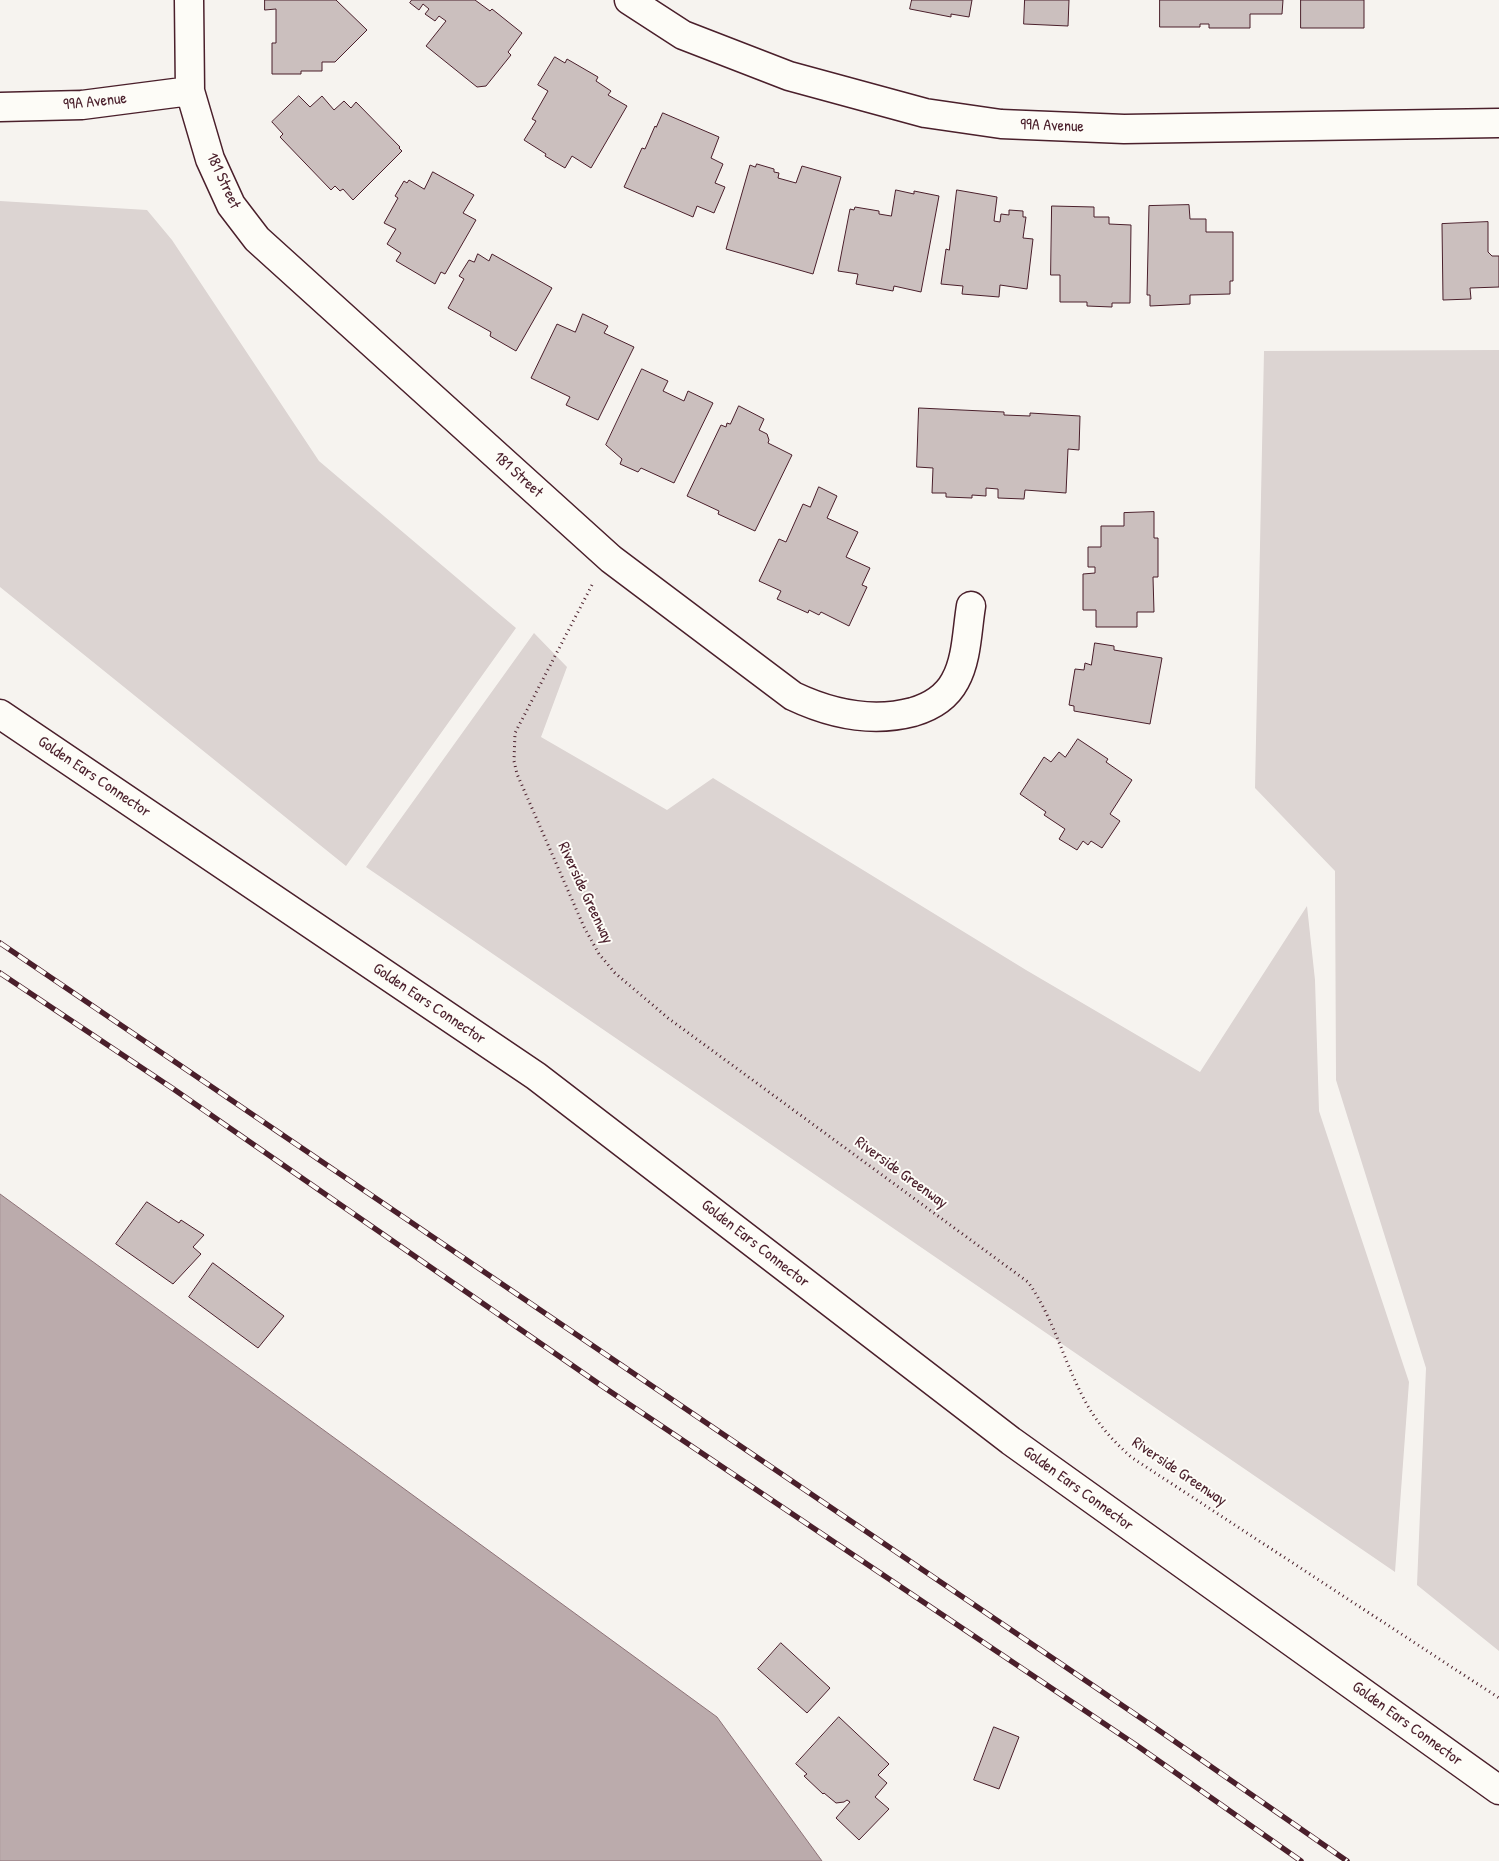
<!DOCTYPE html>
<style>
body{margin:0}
canvas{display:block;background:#f6f3ef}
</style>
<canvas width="1499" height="1861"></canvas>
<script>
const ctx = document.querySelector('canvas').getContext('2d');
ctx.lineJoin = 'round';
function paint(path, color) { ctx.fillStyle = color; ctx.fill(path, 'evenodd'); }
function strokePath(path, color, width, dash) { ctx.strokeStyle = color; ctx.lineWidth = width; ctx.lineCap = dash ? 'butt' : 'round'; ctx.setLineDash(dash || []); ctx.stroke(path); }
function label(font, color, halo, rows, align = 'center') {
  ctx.font = font + ' "Patrick Hand",sans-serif'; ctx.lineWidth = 4; ctx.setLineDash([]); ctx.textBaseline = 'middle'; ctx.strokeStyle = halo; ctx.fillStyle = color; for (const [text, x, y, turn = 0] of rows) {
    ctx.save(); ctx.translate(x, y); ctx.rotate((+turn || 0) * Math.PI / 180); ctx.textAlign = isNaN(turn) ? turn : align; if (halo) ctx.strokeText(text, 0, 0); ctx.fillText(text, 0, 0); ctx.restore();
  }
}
const green = new Path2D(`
 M0 201 147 210 172 240 319 461 516 628 346 866 0 587Z
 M1499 350V1651L1417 1585 1426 1368 1336 1080 1335 871 1255 788 1264 351Z
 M534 633 567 667 541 737 667 810 713 778 1026 970 1200 1072 1307 906 1315 980 1319 1111 1409 1382 1395 1572 366 867Z`);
const water = new Path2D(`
 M0 1194 717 1717 822 1861H0Z`);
const building = new Path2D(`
 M265 0H336L367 30 335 62H322V71H301V74H272V43H276V9L265 10Z
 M412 0H475L490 11 492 9 522 33 508 52 511 55 486 86 477 87 426 46 446 21 439 16 435 21 425 14 429 9 423 4 419 10 410 3Z
 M912 0H972L969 17 951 14V17L910 9Z
 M1025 0H1069L1068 26 1024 24Z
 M1160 0H1283L1282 14H1250V28H1209V24H1200V27H1160Z
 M1301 0H1364V28H1301Z
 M555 57 565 63 567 59 598 77 596 81 611 91 608 95 627 106 591 168 572 156 565 168 545 156 546 154 524 140 536 121 532 119 548 91 538 85Z
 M299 96 310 107 322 96 334 110 344 101 351 108 356 102 400 147 399 148 402 151 353 200 343 189 340 191 335 186 331 190 280 137 283 134 272 122Z
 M663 113 719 137 711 158 723 164 715 183 725 187 714 213 697 206 693 217 624 187 642 148 645 149 655 126 656 127Z
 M757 164 774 169V172L779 173 778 178 796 183 802 166 841 177 813 274 726 249 750 165 755 167Z
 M433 172 474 195 463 213 476 220 445 274 441 272 435 284 396 261 401 253 387 244 396 229 384 223 398 198 395 196 404 181 407 183 409 180 424 189Z
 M896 190 914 194V191L939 196 921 292 894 286 893 291 856 284 858 274 838 271 850 209 854 210 855 207 879 211V214L891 216Z
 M957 190 997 197 994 221 1000 222 1001 214 1009 215V210L1023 211V217H1026L1023 238 1033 239 1027 289 1000 285 999 297 962 294 963 286 941 284 946 249 949 250Z
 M1189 205 1190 219H1206V232H1233V281H1230V294L1190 295V304L1150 306V295H1147L1149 206Z
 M1052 206 1094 207V217H1109V224L1131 225 1130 303H1112V307L1087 306V302H1060V275H1051Z
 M1488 222V252L1492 256H1499V287L1470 288 1471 299 1443 300 1442 224Z
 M478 254 489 261 492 254 552 288 516 351 490 336 491 332 448 308 464 279 459 276 469 260 474 262Z
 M583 314 608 326 604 333 634 347 598 420 566 405 570 397 531 378 557 324 575 332Z
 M642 369 668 381 663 391 684 401 688 391 713 403 674 483 641 468 638 472 620 464 622 459 606 445Z
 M739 406 764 419 759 430 767 434 769 440 768 443 792 455 755 531 718 514 719 511 687 496 721 425 726 427 727 423 730 424Z
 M919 408 1004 412V415L1030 416V413L1080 416 1079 450 1068 449 1066 493 1025 490 1024 499 998 498V489L986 488V496L972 495V498L946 497V493H932L933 468 917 467Z
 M819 487 837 496 827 518 858 532 846 557 870 568 862 585 867 587 849 626 821 612 819 615 809 610 808 613 777 599 781 591 759 581 779 539 786 542 803 504 810 507Z
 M1154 512V538H1158V577H1153L1154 612H1137V627H1096V610H1083V574L1095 573V567H1088V547H1101V526H1124V513Z
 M1095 643 1114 646V650L1162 658 1150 724 1074 711V706L1069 705 1075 669 1084 670 1085 663 1091 665Z
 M1078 739 1108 759 1106 762 1132 780 1110 814 1120 821 1102 848 1091 841 1088 845 1083 841 1077 850 1059 839 1065 829 1044 815 1046 812 1020 794 1044 757 1051 762 1059 752 1065 757Z
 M147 1202 179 1223 181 1220 204 1235 193 1247 201 1254 173 1284 116 1244Z
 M213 1263 284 1316 258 1348 189 1297Z
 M781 1643 830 1688 807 1713 758 1669Z
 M839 1717 889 1764 878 1775 887 1783 875 1797 889 1809 859 1840 836 1818 850 1802 847 1800 844 1802 836 1803 824 1793 823 1794 804 1776 807 1774 796 1764Z
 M994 1727 1019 1737 999 1789 974 1780Z`);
const path = new Path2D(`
 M592 585 515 733 514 761 517 774 584 927 599 954 615 973 668 1018 1028 1282C1053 1317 1063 1359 1083 1397 1095 1421 1111 1439 1131 1457L1499 1698`);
const minor = new Path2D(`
 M189 0 190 91 210 159 231 205 257 239 611 559 793 696C831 714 871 723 913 712 930 707 946 698 955 681 967 660 967 630 971 606
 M629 0 683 35 789 76 925 113 1001 124 1124 129 1499 123
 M0 107 82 105 190 91`);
const major = new Path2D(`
 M0 714 536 1076 1011 1441 1499 1790`);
const rail = new Path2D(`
 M0 943 1154 1727 1347 1861
 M0 973 172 1088 602 1386 1139 1747 1301 1861`);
const streetNames = [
 ["99A Avenue",95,102,-6],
 ["99A Avenue",1052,126,2],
 ["181 Street",223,181,65],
 ["181 Street",518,475,42],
 ["Golden Ears Connector",94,777,34],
 ["Riverside Greenway",585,893,65],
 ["Golden Ears Connector",429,1004,34],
 ["Riverside Greenway",901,1173,36],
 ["Golden Ears Connector",755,1244,38],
 ["Riverside Greenway",1179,1472,34],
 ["Golden Ears Connector",1078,1489,36],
 ["Golden Ears Connector",1407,1724,36]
];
paint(green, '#dcd4d2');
paint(water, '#bbabac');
strokePath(water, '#8e7378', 1);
paint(building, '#cbbfbe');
strokePath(building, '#4a1f2b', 1);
strokePath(minor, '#4a1f2b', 31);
strokePath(major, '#4a1f2b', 31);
strokePath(path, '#4a1f2b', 3, [1, 4]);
strokePath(minor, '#fdfcf7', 28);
strokePath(major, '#fdfcf7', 28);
strokePath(rail, '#4a1f2b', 5.5);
strokePath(rail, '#fdfcf7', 4, [11]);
label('16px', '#4a1f2b', '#fdfcf7', streetNames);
</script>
